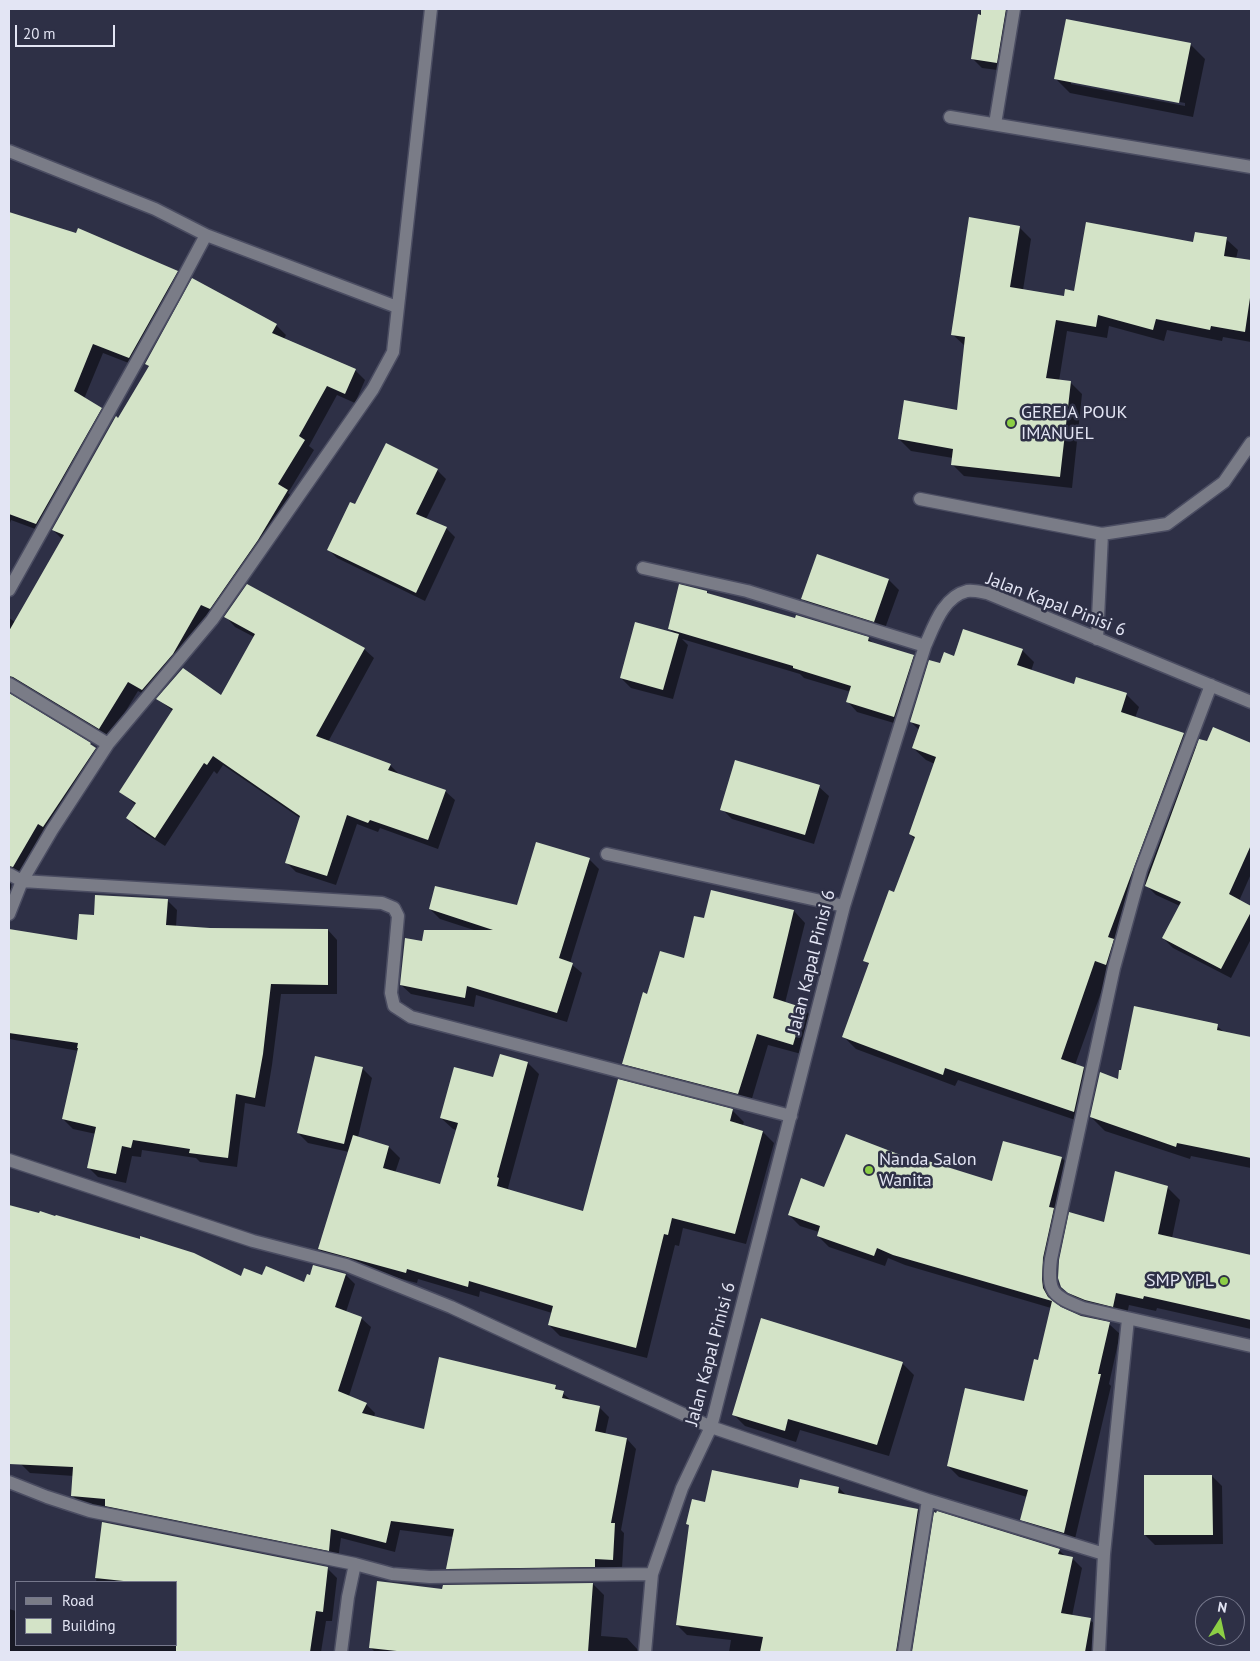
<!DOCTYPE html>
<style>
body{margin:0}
#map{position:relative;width:1260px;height:1661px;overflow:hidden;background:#2e3046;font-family:"PT Sans",sans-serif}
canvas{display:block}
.frame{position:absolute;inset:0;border:10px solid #e3e5f4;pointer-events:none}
.legend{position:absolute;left:15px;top:1581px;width:162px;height:65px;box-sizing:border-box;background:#2e3046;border:1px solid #76788c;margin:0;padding:6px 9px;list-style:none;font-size:15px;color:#e3e5f4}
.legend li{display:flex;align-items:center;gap:10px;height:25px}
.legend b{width:25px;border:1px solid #76788c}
.north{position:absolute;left:1195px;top:1596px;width:50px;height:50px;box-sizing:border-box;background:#2e3046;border:1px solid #76788c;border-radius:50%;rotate:10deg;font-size:14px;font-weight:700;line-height:20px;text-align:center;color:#e3e5f4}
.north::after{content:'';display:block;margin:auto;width:18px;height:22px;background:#8cce45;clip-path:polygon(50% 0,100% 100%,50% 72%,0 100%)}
.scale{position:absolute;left:15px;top:25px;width:100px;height:22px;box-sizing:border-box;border:2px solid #e3e5f4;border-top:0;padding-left:6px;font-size:15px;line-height:18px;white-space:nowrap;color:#e3e5f4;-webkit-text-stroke:4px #2e3046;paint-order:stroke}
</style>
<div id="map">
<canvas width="1260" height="1661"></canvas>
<div class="frame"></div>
<ul class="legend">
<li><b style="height:6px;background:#7a7c87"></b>Road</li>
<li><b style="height:14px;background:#d3e3c7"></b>Building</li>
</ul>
<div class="north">N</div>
<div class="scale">20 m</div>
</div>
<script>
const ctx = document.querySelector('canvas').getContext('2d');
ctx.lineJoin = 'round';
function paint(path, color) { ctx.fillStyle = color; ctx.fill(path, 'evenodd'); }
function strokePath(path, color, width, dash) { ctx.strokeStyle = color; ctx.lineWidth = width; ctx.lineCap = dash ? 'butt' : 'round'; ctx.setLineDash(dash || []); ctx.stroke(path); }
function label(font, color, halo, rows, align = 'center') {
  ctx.font = font + ' "PT Sans",sans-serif'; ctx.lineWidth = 5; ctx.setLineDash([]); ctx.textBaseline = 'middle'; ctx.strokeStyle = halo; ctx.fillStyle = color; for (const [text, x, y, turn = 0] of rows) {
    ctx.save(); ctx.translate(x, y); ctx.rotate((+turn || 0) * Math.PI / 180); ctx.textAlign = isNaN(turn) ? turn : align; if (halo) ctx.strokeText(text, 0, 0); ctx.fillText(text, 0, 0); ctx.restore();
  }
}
const shadow = new Path2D(`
 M981 9H1020L1005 71 982 68 973 59Z
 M1190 44 1205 59 1193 117 1070 93 1056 79ZM1071 81 1185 103V106L1071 84Z
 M9 214 77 234 177 272 186 282 139 367 103 353 84 399 101 409 111 419 46 533 11 520 9 526Z
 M1019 227 1031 239 1023 290 1065 297 1194 243 1226 239 1238 250 1236 259 1251 261V342L1223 337 1222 341 1167 330 1164 341 1109 326 1107 338 1067 331 1059 381 1070 382 1082 394 1072 488 964 476 952 464 953 458 911 451 899 439 958 411 965 346 952 334Z
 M276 325 286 335 284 339 355 370 365 380 355 403 337 395 309 446 314 450 288 493 297 501 153 699 138 691 109 738 12 689 10 695 90 744 105 759 23 876 11 880V887L20 896 9 918V618L15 622 63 540 53 530 149 367 146 364Z
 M437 470 446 479 426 519 446 528 455 537 425 601 337 558 328 549 356 506Z
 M818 555 889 580 899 590 884 631 813 609 803 599Z
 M707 592 710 595 868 638 875 645 913 656 923 666 904 726 857 712 848 702 851 692 804 678 800 674 682 639 688 645 673 699 631 688 621 678 675 634 669 628Z
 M226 617 364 649 374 658 328 742 390 765 400 775 445 791 455 800 438 849 380 828 378 832 357 824 336 885 296 872 286 862 300 818 223 765 217 774 214 771 165 846 137 828 127 818 136 805 121 792 173 711 158 699 221 697 254 637 235 627Z
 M1022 650 1034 662 1031 671 1074 686 1126 694 1139 707 1135 718 1183 734 1197 748 1242 756 1251 760V874L1239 901 1251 907V939L1231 978 1173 948 1163 938 1180 906 1156 895 1145 884 1121 948 1125 953 1119 977 1108 973 1075 1065 1084 1068 1096 1081 1087 1124 958 1080 955 1086 856 1049 844 1037 870 965 864 960 895 894 915 840 910 834 935 764 926 760 913 748 919 730 911 722 941 665 955 657Z
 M819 787 829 796 814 844 732 819 722 809Z
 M589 859 599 869 570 963 582 973 567 1022 476 995 474 1007 411 994 401 985 423 943 477 931 440 919 430 909 518 907Z
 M167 900 177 910 176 927 210 929 328 930 337 940V994H281L272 1065 265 1107 245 1103 237 1167 200 1162 196 1158 142 1150 141 1157 132 1156 126 1183 98 1177 88 1167 96 1134 73 1129 63 1119 79 1051 9 1039V930L78 941 95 916Z
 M794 911 805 923 785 1003 804 1009 815 1020 805 1055 768 1045 750 1105 635 1075 624 1063 648 995 685 959 705 919Z
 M1217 1026 1225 1033 1251 1038V1168L1191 1156 1190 1159 1105 1131 1091 1117 1118 1080 1122 1072Z
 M501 1055 528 1063 539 1074 508 1188 510 1191 584 1213 619 1081 733 1111 744 1122 742 1126 763 1132 774 1143 746 1244 683 1228 679 1246 675 1245 647 1358 560 1336 549 1325 552 1313 480 1291 479 1297 418 1279 417 1283 330 1260 319 1249 349 1152 308 1143 298 1133 362 1068 372 1078 358 1137 389 1147 400 1158 395 1173 441 1186 457 1130 453 1129 441 1118 494 1079Z
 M1004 1143 1062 1158 1073 1169 1053 1270 1054 1300 1057 1306 1081 1317 1109 1324 1120 1334 1109 1384 1111 1386 1074 1543 1033 1530 1022 1519 1027 1497 959 1477 948 1466 1025 1403 1039 1361 1051 1308 905 1265 888 1258 885 1266 829 1247 818 1236 819 1232 800 1226 789 1215 825 1188 912 1161 993 1183Z
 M1167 1187 1180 1200 1172 1238 1251 1256V1329L1157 1308 1156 1311 1129 1305 1126 1318 1078 1302 1064 1289 1105 1223Z
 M9 1206 241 1278 263 1276 305 1283 346 1275 355 1284 346 1312 361 1318 371 1327 349 1396 366 1404 375 1413 374 1417 425 1431 555 1387 572 1401 599 1407 609 1417 605 1435 627 1439 636 1449 621 1530 624 1533 622 1568H604V1576L457 1578 447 1568 454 1537 400 1530 395 1552 341 1538 338 1559 115 1515 109 1508 82 1505 73 1496 74 1476 30 1473 21 1464 23 1422 9 1418Z
 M902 1363 914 1375 889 1456 800 1430 796 1442 745 1426 733 1414Z
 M1212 1476 1222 1486 1223 1544 1155 1545 1145 1535Z
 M801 1480 839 1488 847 1496 918 1510 928 1520 907 1652H729L731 1640 687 1635 677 1625 690 1526 687 1523 706 1503 799 1489Z
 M935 1514 1059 1550 1066 1557 1072 1558 1082 1568 1072 1616 1090 1620 1100 1629 1096 1652H913Z
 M104 1523 327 1568 337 1578 332 1621H326L321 1652H9V1609L16 1611V1645H176V1582H96Z
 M593 1584 604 1595 601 1636 627 1638 638 1650V1652H375L371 1648 443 1590Z`);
const building = new Path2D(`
 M981 9H1006L997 63 971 59 978 14 981 15Z
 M1066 19 1191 43 1179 103 1054 79Z
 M9 212 76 233 78 228 178 271 129 358 93 344 74 391 102 408 36 524 9 514Z
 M969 217 1020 226 1010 287 1064 296 1065 289 1074 291 1086 222 1193 242 1195 232 1227 237 1224 256 1251 260V291L1245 332 1211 326 1210 330 1156 319 1153 330 1098 315 1096 327 1056 320 1046 378 1071 381 1060 477 951 465 953 449 898 439 904 400 957 410 965 337 951 335Z
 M192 278 277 324 272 333 356 369 345 394 327 386 299 436 305 440 278 484 288 490 258 540 210 609 201 605 173 654 142 690 128 682 99 729 13 677 9 676V631L64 535 52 530 116 416 118 418 149 366 145 364Z
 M386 443 438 469 416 514 447 527 416 593 327 550 350 502 355 504Z
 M817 554 889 579 874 622 801 599Z
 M247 584 365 648 316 736 391 764 388 770 446 790 428 840 370 820 368 823 347 815 327 876 285 863 300 816 213 756 207 765 204 763 155 838 126 818 136 803 119 792 173 709 156 699 183 668 221 695 255 634 224 617Z
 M679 584 707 591V593L795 618 796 615 869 637 868 641 914 655 894 717 846 702 851 686 793 668V666L668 629Z
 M635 622 679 634 663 690 620 678Z
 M963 629 1023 649 1017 665 1074 684 1076 677 1127 693 1121 712 1184 733 1108 937 1114 939 1106 965 1095 961 1061 1059 1084 1067 1074 1112 945 1068 943 1075 842 1037 869 963 863 961 889 890 894 892 915 837 909 834 936 757 912 748 920 725 910 722 929 660 940 663 944 652 954 656Z
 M9 693 91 743 90 744 96 748 43 827 38 824 13 867 9 866Z
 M1213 727 1251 743V845L1229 894 1251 906V912L1221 969 1162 938 1181 902 1145 886 1199 739 1207 741Z
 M735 760 820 785 805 835 720 810Z
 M536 842 590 858 559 958 573 963 557 1013 467 986 465 998 400 985 405 938 422 941 424 930H493L429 909 435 886 517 905Z
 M711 890 794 910 773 998 804 1008 793 1045 757 1034 738 1094 622 1064 643 992 647 994 660 951 684 958 694 916 704 918Z
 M95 895 168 899 166 925 210 928 328 929V985L271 984 263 1054 255 1098 236 1094 228 1158 189 1153 190 1149 133 1140 131 1148 122 1146 116 1174 87 1168 96 1127 62 1119 78 1048H77L78 1043 9 1033V929L77 940 79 914 94 915Z
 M1134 1006 1218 1024 1217 1030 1251 1037V1158L1177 1143 1176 1147 1090 1117 1100 1072 1118 1079 1119 1070H1121Z
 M500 1054 528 1062 497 1177 499 1178 497 1186 583 1211 618 1079 733 1109 730 1121 763 1131 735 1234 672 1218 668 1235 664 1234 636 1348 548 1325 553 1306 469 1281 468 1287 407 1269 406 1273 318 1249 353 1135 389 1146 383 1168 440 1184 458 1123 440 1118 454 1067 493 1077Z
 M315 1056 363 1067 344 1144 297 1133Z
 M846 1134 911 1159 912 1156 992 1181 1003 1141 1062 1157 1049 1207 1054 1208 1043 1258 1042 1279 1043 1288 1048 1297 1061 1307 1081 1316 1110 1322 1098 1374H1101L1064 1533 1020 1520 1028 1490 947 1466 965 1388 1024 1401 1034 1359 1038 1360 1052 1301 893 1255 877 1248 874 1256 817 1236 820 1226 788 1215 801 1178 824 1187Z
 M1115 1171 1168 1186 1158 1234 1251 1255V1320L1144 1296 1143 1299 1116 1293 1113 1307 1085 1300 1068 1293 1061 1287 1058 1278 1059 1260 1069 1212 1104 1222Z
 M9 1205 39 1213 40 1211 55 1216 56 1215 140 1239V1236L194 1253 241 1276 244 1268 262 1275 266 1266 304 1282 307 1274 310 1275 313 1265 346 1274 335 1307 362 1317 338 1391 367 1403 362 1413 424 1429 439 1357 556 1385 555 1389 564 1391 562 1398 600 1406 595 1431 627 1438 611 1523H615L613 1560 595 1559V1567L446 1569 454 1529 391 1521 386 1543 331 1529 329 1551 105 1506V1499L71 1496 73 1467 9 1464Z
 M761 1318 903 1362 877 1445 788 1419 785 1431 732 1415Z
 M712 1470 798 1488 800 1479 839 1487 838 1493 918 1509 896 1652H760L763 1637 676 1625 689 1525 686 1524 692 1499 705 1502Z
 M1144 1475H1212L1213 1535H1144Z
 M937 1511 1060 1549 1058 1554 1073 1557 1061 1613 1091 1618 1085 1652H912L934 1512 936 1513Z
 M102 1522 328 1567 323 1612 316 1611 310 1652H176V1582H133L95 1578Z
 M377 1581 442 1589 443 1585 593 1583 588 1652H406L369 1648Z`);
const minor = new Path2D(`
 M950 117 1251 167
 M995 124 1014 9
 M9 151 155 209 206 235
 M920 499 1102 534 1167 524 1224 482 1251 443
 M643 568 747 591 925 646
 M9 590 174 295 206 235 397 307
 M1097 639 1102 534
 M9 684 108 744
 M1211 685 1141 870 1114 968 1051 1259C1047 1292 1052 1296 1083 1308L1251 1346
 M607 854 844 906
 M9 874 22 881 382 903 394 908 398 916 391 993 394 1006 411 1017 791 1116
 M9 914 22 881 52 830 108 744 212 620 373 389 393 352 431 9
 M9 1160 253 1241 346 1265 451 1307 711 1427 928 1500 1104 1554
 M9 1482 47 1497 90 1511 355 1564
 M341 1652 348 1597 355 1564 392 1574 430 1577 652 1574
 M645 1652 652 1574 682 1488 711 1427 844 906 925 646C934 626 943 597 967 591 973 590 981 592 987 593L1251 702
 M904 1652 928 1500
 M1099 1652 1104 1554 1128 1319`);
const markers = [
 [1011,423,5,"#8cce45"],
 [869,1170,5,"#8cce45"],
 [1224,1281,5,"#8cce45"]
];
const poiNames = [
 ["GEREJA POUK",1021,413],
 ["IMANUEL",1021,434],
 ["Nanda Salon",879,1160],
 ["Wanita",879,1181],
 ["SMP YPL",1214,1281,"right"]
];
const streetNames = [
 ["Jalan Kapal Pinisi 6",1056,605,21],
 ["Jalan Kapal Pinisi 6",812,962,-76],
 ["Jalan Kapal Pinisi 6",711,1354,-75]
];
paint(shadow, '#0007');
paint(building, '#d3e3c7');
strokePath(minor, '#4b4d62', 15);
strokePath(minor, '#7a7c87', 12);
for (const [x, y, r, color] of markers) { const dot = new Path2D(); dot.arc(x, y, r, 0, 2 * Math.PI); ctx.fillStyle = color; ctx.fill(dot); strokePath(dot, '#2e3046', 2); }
label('18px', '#e3e5f4', '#2e3046', poiNames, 'left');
label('18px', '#e3e5f4', '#2e3046', streetNames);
</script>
